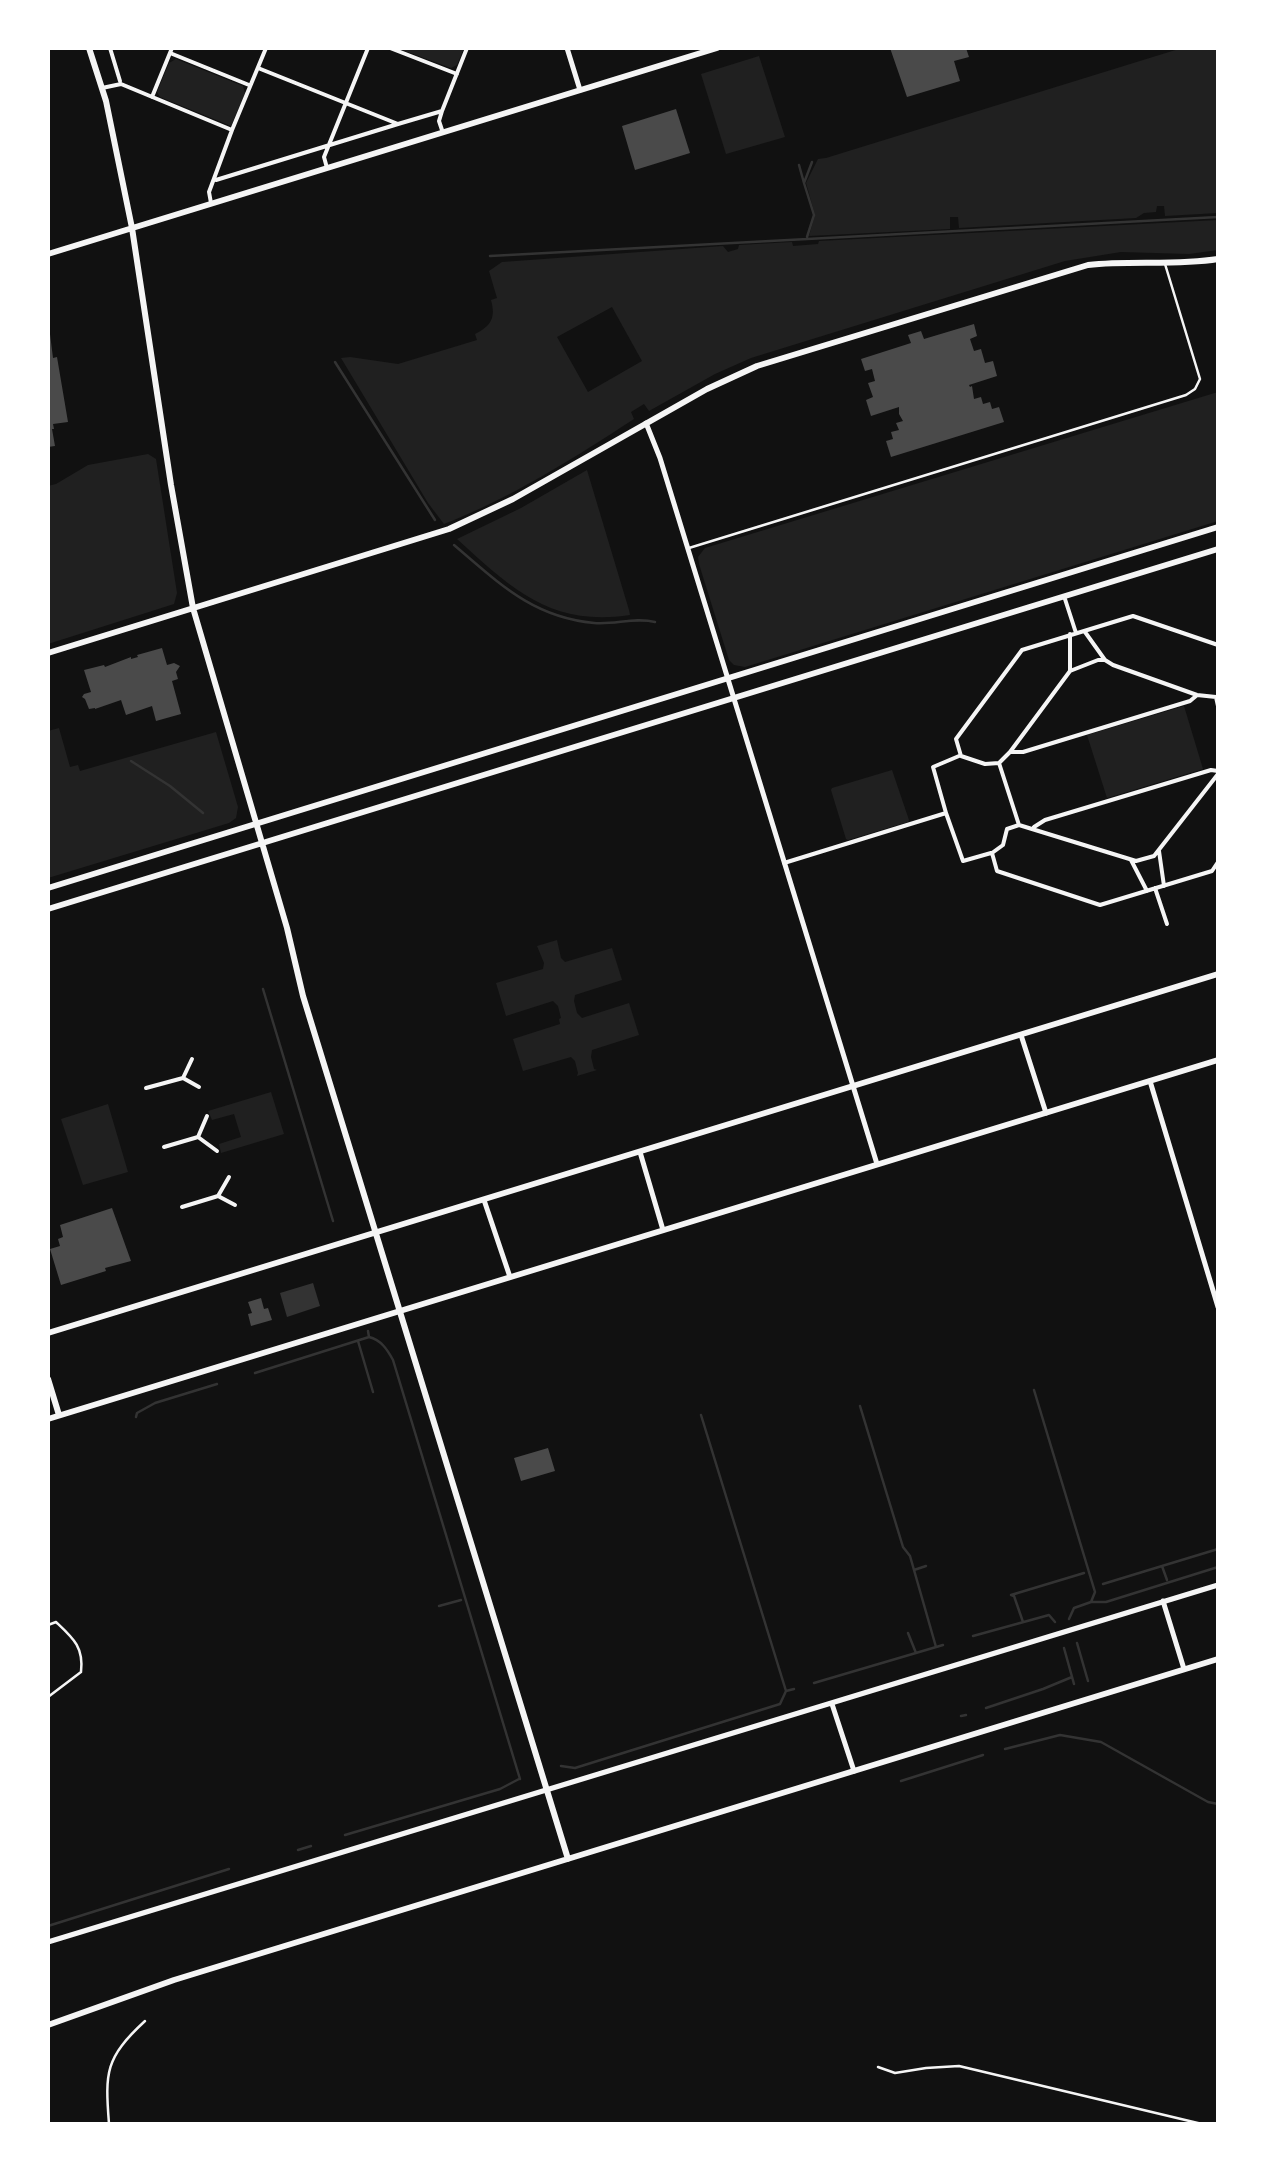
<!DOCTYPE html>
<style>
body{margin:0}
#map{position:relative;width:1266px;height:2172px;overflow:hidden;background:#111;font-family:"Titillium Web",sans-serif}
canvas{display:block}
.frame{position:absolute;inset:0;border:50px solid #fff;pointer-events:none}
</style>
<div id="map">
<canvas width="1266" height="2172"></canvas>
<div class="frame"></div>
</div>
<script>
const ctx = document.querySelector('canvas').getContext('2d');
ctx.lineJoin = 'round';
function paint(path, color) { ctx.fillStyle = color; ctx.fill(path, 'evenodd'); }
function strokePath(path, color, width, dash) { ctx.strokeStyle = color; ctx.lineWidth = width; ctx.lineCap = dash ? 'butt' : 'round'; ctx.setLineDash(dash || []); ctx.stroke(path); }
const green = new Path2D(`
 M397 48H464L457 65 451 68Z
 M1182 48H1218L1216 82 1218 89V213L1165 216 1164 206H1157L1156 212 1144 213 1136 218 959 228 958 217H950V229L809 236 815 215 806 183 818 159 826 158Z
 M759 56 785 137 726 154 701 74Z
 M176 59 243 86 245 93 231 126 160 97 157 92 169 63Z
 M1218 220V250L1189 254 1121 252 1065 261 751 358 715 374 649 411 644 404 631 412 634 419C574 458 511 498 444 524L428 503 341 358 350 357 398 364 477 340 475 334C491 326 496 318 491 300L497 298 489 271 502 262 723 246 728 252 738 249 739 245 792 242 793 246 818 244 819 241ZM612 307 642 361 588 392 557 337Z
 M1218 392V521L745 667 734 665 729 660 699 564 698 557 705 548Z
 M148 454 156 459 177 593 174 604 48 644V486L56 484 88 465Z
 M587 470 629 610 630 615C551 627 512 589 457 539L521 508Z
 M1184 706 1203 769 1107 798 1087 735Z
 M59 728 70 767 78 765 80 771 216 732 238 807 236 818 229 823 48 878V731Z
 M892 770 909 820 908 822 848 840 846 839 831 790 832 788Z
 M557 940 561 958 565 962 612 948 622 980 575 995 574 1001 577 1013 582 1018 629 1003 639 1035 592 1050 591 1057 594 1069 597 1070 577 1076 578 1073 575 1061 571 1057 523 1071 513 1039 560 1024 559 1019 561 1018 558 1006 553 1001 506 1016 496 983 543 969 544 963 537 946Z
 M271 1092 284 1134 221 1153 219 1144 241 1137 234 1114 212 1120 208 1111Z
 M108 1104 128 1172 83 1185 61 1119Z`);
const water = new Path2D(`
 M313 1283 320 1306 287 1317 280 1293Z`);
const stream = new Path2D(`
 M799 165 804 183
 M807 237 814 215 804 183 812 162
 M490 256 1218 217
 M335 362 435 520
 M454 545C499 583 532 617 594 623 615 625 634 617 655 622
 M48 707V710
 M131 761 170 786 203 813
 M263 989 333 1221
 M369 1337C381 1340 387 1349 393 1360L520 1779
 M358 1341 373 1392
 M255 1373 369 1337 368 1331
 M1034 1390 1095 1592 1091 1602 1074 1608 1069 1619
 M860 1406 903 1547 910 1556 936 1647
 M701 1415 786 1691 794 1689
 M136 1417 137 1413 155 1403 217 1384
 M914 1570 926 1566
 M1167 1580 1162 1566 1218 1549
 M1103 1584 1162 1566
 M1091 1602H1106L1218 1567
 M439 1606 461 1600
 M1023 1622 1014 1596 1011 1595 1084 1573
 M908 1633 916 1653
 M973 1636 1049 1615 1055 1622
 M1077 1643 1088 1681
 M1064 1648 1074 1684
 M814 1683 943 1645
 M986 1708 1043 1689 1072 1677
 M961 1716 966 1715
 M1005 1749 1060 1735 1101 1742 1208 1802 1218 1804
 M561 1766 575 1768 780 1704 786 1691
 M901 1781 983 1755
 M345 1835 500 1789 519 1779
 M298 1850 311 1846
 M48 1926 229 1869`);
const building = new Path2D(`
 M890 48H966L969 57 954 61 960 81 907 97Z
 M676 109 690 153 635 170 622 126Z
 M974 324 977 336 970 339 974 351 981 349 985 363 993 361 997 376 969 385 970 387 972 386 974 399 981 397 983 404 990 402 992 409 999 407 1004 422 891 457 886 441 893 439 891 432 899 430 896 423 903 421 899 414V407L871 416 866 400 873 397 868 383 875 381 872 369 865 371 861 359 911 343 908 335 921 331 924 339Z
 M48 334H50L53 358 57 357 68 422 53 424 54 429H52L55 446 48 447Z
 M162 648 167 665 174 663 180 666 176 672 178 679 172 681 181 714 156 721 152 706 126 715 121 700 95 709V708L89 709 85 699 82 697 84 694 91 692 84 670 104 665 105 667 131 657V659L138 657 137 655Z
 M112 1208 131 1261 105 1268 106 1271 61 1285 50 1249 60 1246 58 1239 63 1237 60 1225Z
 M261 1298 264 1309 268 1308 272 1320 251 1326 248 1314 252 1313 248 1302Z
 M548 1448 555 1471 521 1481 514 1458Z`);
const service = new Path2D(`
 M689 548 1186 395 1195 389 1200 379 1165 264
 M48 1625 56 1622C73 1638 84 1647 81 1672L48 1697
 M878 2067 895 2073 926 2068 959 2066 1202 2124
 M109 2124C105 2072 105 2058 145 2021`);
const pedestrian = new Path2D(`
 M110 48 120 81
 M390 48 457 74
 M170 53 249 85
 M258 68 398 124 442 111 467 48
 M102 88 121 84 232 130 209 192 211 203
 M152 97 172 48
 M232 130 266 48
 M442 130 439 121 442 111
 M327 168 324 157 368 48
 M216 180 398 124
 M1064 596 1076 633
 M1085 632 1105 660
 M1070 634V670
 M1218 706 1216 697 1197 695 1113 665 1105 660H1098L1070 671 1010 752 999 763 1019 825 1136 861 1154 856 1218 774
 M1010 752H1023L1190 701 1196 696
 M999 763 985 764 961 756 956 739 1022 650 1133 616 1218 645
 M946 813 963 861 991 853
 M1019 825 1007 829 1003 845 992 853 997 871 1100 905 1212 871 1218 862
 M1034 827 1045 820 1211 770 1218 771
 M1159 851 1164 886
 M1131 860 1147 891
 M784 863 946 813 933 767 959 756
 M1155 888 1167 924
 M192 1059 183 1078 199 1087
 M146 1088 183 1078
 M207 1116 198 1137 217 1151
 M164 1147 198 1137
 M229 1177 218 1196 235 1205
 M182 1207 218 1196`);
const minor = new Path2D(`
 M567 48 580 90
 M646 423 660 458 877 1164
 M1021 1035 1046 1113
 M1150 1081 1218 1307
 M640 1152 663 1230
 M484 1200 510 1277
 M1163 1601 1184 1669
 M832 1704 854 1771
 M48 1942 1218 1585`);
const tertiary = new Path2D(`
 M89 48 106 101 132 228 171 485 193 608 287 928 303 996 568 1859
 M48 254 717 48
 M48 653 449 529 513 499 707 389 757 366 1088 265C1131 260 1175 266 1218 259
 M48 888 1218 527
 M48 909 1218 549
 M48 1333 1218 974
 M48 1379 59 1415
 M48 1419 1218 1060
 M48 2025 174 1980 1218 1659`);
paint(green, '#202020');
paint(water, '#333');
strokePath(stream, '#333', 2.5);
paint(building, '#4a4a4a');
strokePath(service, '#f5f5f5', 2.5);
strokePath(pedestrian, '#f5f5f5', 4);
strokePath(minor, '#f5f5f5', 5);
strokePath(tertiary, '#f5f5f5', 6);
</script>
